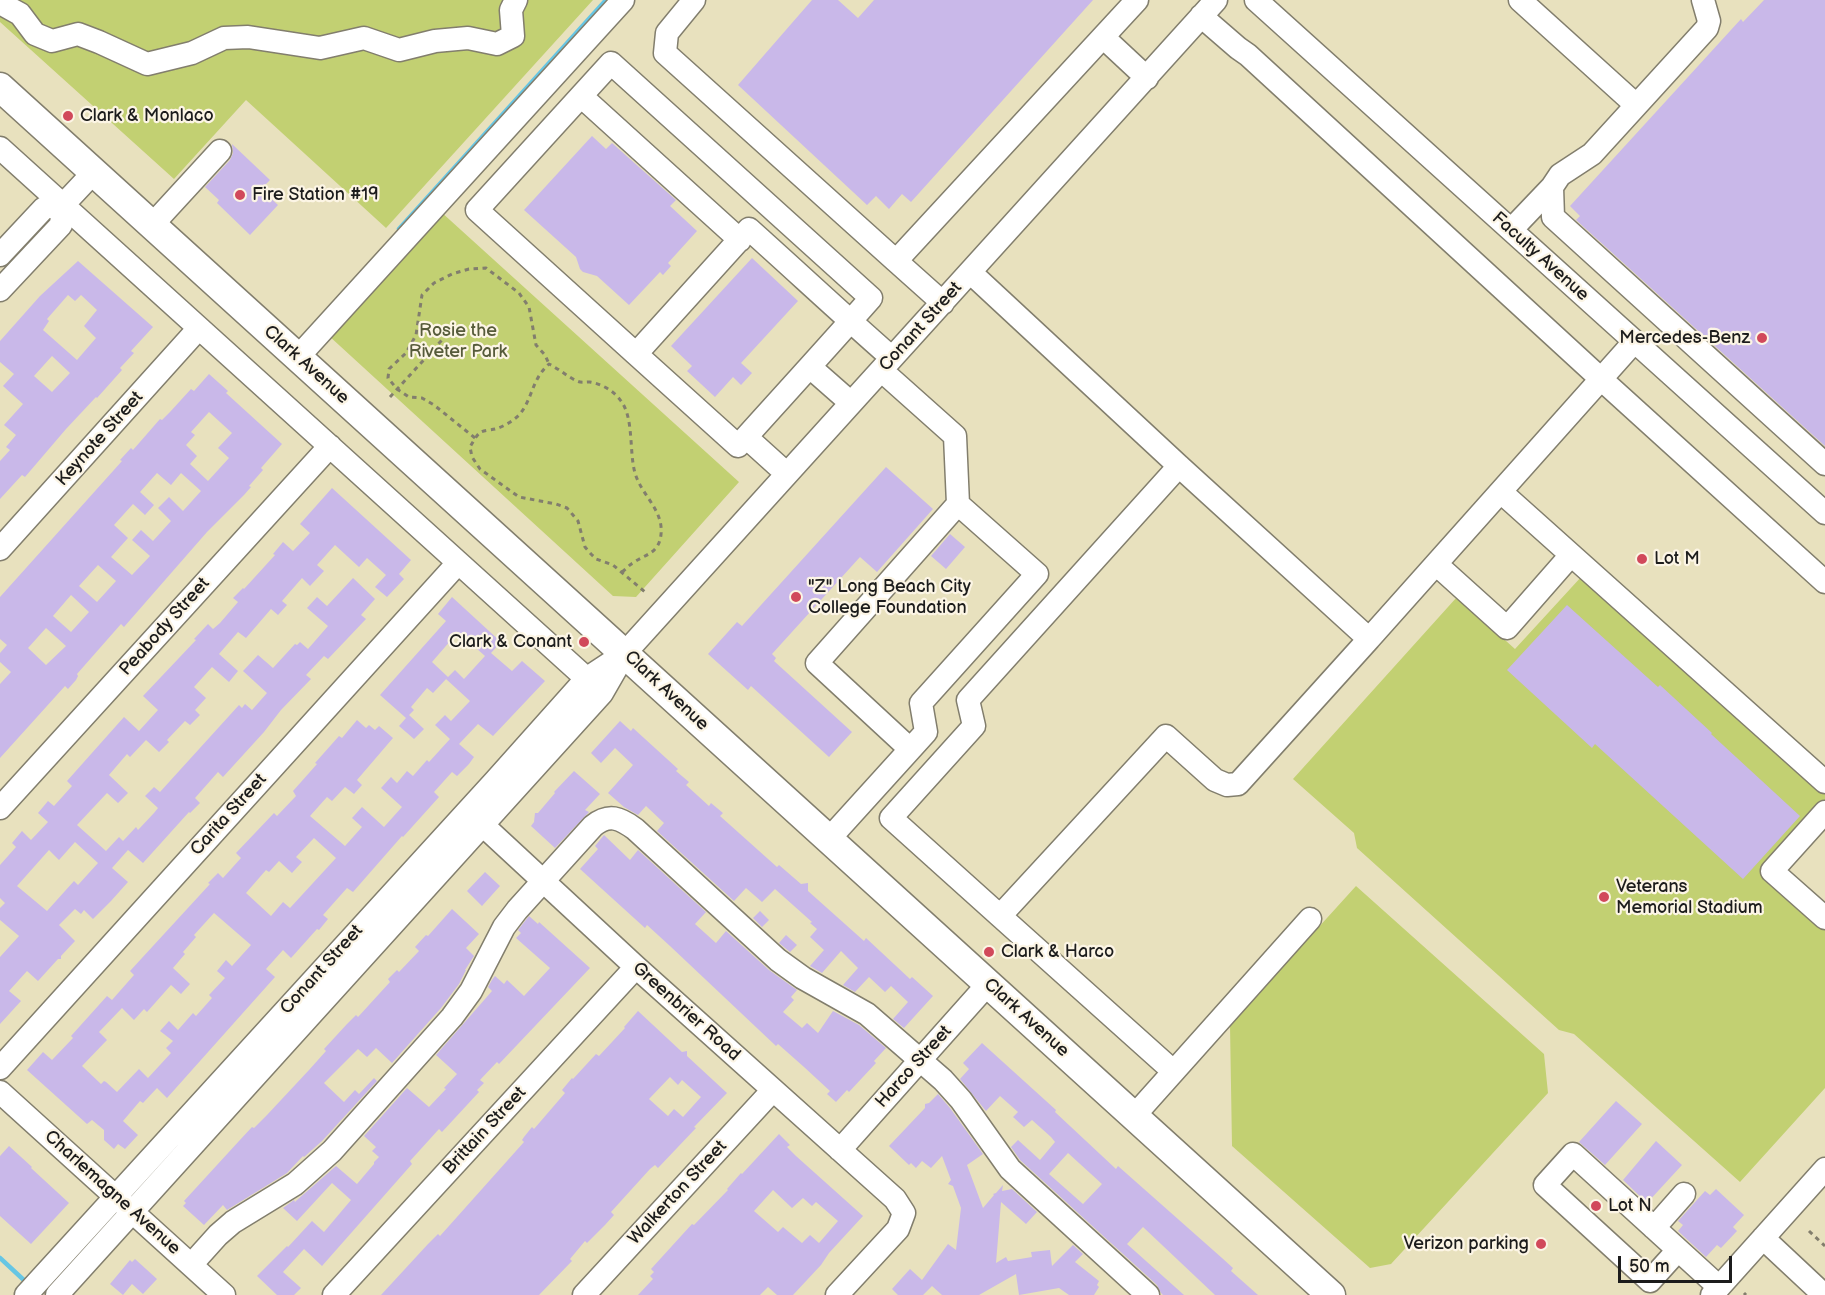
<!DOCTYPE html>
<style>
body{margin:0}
#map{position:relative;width:1825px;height:1295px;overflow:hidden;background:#e8e1be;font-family:"Balsamiq Sans",sans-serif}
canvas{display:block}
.scale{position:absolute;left:1618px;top:1256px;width:114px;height:27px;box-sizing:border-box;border:3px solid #1c1c1c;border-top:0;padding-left:8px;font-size:18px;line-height:21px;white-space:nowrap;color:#1c1c1c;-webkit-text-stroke:4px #fcf5e5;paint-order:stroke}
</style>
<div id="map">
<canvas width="1825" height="1295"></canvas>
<div class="scale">50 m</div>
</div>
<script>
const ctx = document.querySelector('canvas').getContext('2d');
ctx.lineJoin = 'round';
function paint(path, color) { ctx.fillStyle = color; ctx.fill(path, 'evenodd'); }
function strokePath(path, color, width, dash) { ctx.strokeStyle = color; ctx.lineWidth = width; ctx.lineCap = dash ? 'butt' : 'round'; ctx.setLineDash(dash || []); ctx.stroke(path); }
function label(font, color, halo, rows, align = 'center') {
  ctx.font = font + ' "Balsamiq Sans",sans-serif'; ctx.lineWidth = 4.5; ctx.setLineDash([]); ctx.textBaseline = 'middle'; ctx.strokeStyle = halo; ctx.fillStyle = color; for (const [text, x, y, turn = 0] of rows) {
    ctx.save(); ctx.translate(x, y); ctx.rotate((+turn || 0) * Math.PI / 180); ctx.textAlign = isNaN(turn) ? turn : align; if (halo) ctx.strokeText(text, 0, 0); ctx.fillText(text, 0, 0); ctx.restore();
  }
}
const green = new Path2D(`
 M0 0H593L386 228 246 100 174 179 0 22Z
 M440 211 739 482 636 597 613 596 328 335Z
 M1582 576 1825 794V803L1767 870 1825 923V1088L1740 1182 1574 1034 1559 1030 1357 848 1354 833 1293 779 1457 597 1515 649Z
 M1356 886 1544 1054 1548 1093 1391 1264 1370 1268 1232 1146 1230 1025Z`);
const stream = new Path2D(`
 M399 229 606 0
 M0 1258 27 1283`);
const building = new Path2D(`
 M812 0H838L858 18 874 0H1093L911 202 902 194 889 209 876 196 867 205 738 85Z
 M1764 0H1825V446L1576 220 1580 216 1570 206 1741 19 1743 22Z
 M592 136 606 149 612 143 676 200 670 206 697 231 668 263 671 266 663 275 660 272 629 305 597 276 583 272 580 269 576 257 524 210Z
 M232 144 270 180 261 189 278 205 250 235 217 203 219 200 205 187 230 160 233 153Z
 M752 258 798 301 741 363 752 373 741 385 733 377 715 397 687 371 692 366 671 346Z
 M78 261 153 327 131 351 134 353 120 368 122 370 97 398 96 397 66 429 25 477 22 475 0 499V461L10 450 6 447 16 435 4 425 23 404 3 386 14 374 0 362V341L40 296ZM68 295 75 301 81 295 97 310 84 326 96 338 77 360 43 330 49 321 47 319ZM52 356 70 373 52 392 34 376Z
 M209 374 228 391 226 393 282 444 261 468 263 470 249 486 251 487 244 495 207 532 124 627 121 624 77 674 78 676 76 680 68 689 65 686 0 758V684L11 672 0 662V653L7 645 0 639V597L122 461 120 460 131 448 133 450 160 419 162 420 170 412 191 389 194 391ZM209 412 232 433 218 448 229 458 208 481 190 464 197 456 186 445 195 435 191 432ZM157 473 171 485 181 473 201 491 183 511 169 497 158 508 171 521 153 541 141 530 132 540 150 556 132 575 111 557 128 538 114 525 133 504 145 515 154 505 140 492ZM98 565 116 581 97 602 79 586ZM71 595 89 612 71 632 53 616ZM46 628 66 646 46 665 28 648Z
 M886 467 933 509 877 572 860 557 772 654 776 658 774 661 852 732 829 757 751 686 748 690 708 654 737 622 742 626Z
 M332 488 411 560 399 574 404 579 387 597 375 587 386 575 367 558 359 567 335 545 317 565 324 571 310 586 302 578 282 601 287 605 278 615 271 609 246 638 238 632 219 654 238 671 229 682 212 667 194 687 206 698 195 710 200 715 190 725 185 721 167 740 169 742 159 752 146 740 130 757 127 754 109 775 128 793 118 803 107 793 77 825 106 851 119 837 123 841 136 827 138 830 154 813 158 808 145 796 154 787 160 792 239 705 242 708 245 704 252 710 267 693 243 671 258 655 273 668 295 644 297 645 300 642 308 649 328 626 307 608 317 597 327 606 353 578 375 599 361 615 366 619 328 659 324 656 306 675 311 679 281 710 264 732 223 777 218 772 195 798 200 803 190 813 189 812 143 863 128 850 112 868 128 882 111 901 93 919 84 910 81 914 75 909 59 925 75 941 61 956V959H58L38 981 27 971 9 991 21 1001 0 1024V957L19 936 0 920V908L5 903 0 898V865L16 847 12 843 22 831 31 840 48 822 38 813 48 801 54 806 72 786 67 781 124 717 139 731 158 710 143 696 196 640 194 639 208 624 213 629 220 623 238 602 233 598 243 588 244 589 275 555 273 554 283 542 293 551 310 533 300 524ZM75 842 98 863 78 885 74 881 47 911 17 886 49 850 59 860Z
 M950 534 965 547 946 569 931 556Z
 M452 597 501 642 491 653 512 671 522 661 545 681 493 736 478 724 459 744 474 757 469 764 457 776 452 772 434 792 439 797 403 837 402 836 353 892 347 888 323 915 328 919 319 930 317 929 291 958 283 950 266 969 275 977 167 1098 157 1088 143 1103 140 1101 123 1121 138 1135 125 1149 118 1144 114 1149 104 1140V1130L92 1120 87 1124 27 1070 43 1052 52 1060 73 1038 71 1036 107 996 112 1000 134 975 130 971 210 884 208 883 218 873 223 878 241 858 236 853 274 813 277 816 296 796 293 791 317 764 315 763 339 736 342 738 357 720 366 728 369 725 375 730 379 726 393 738 357 780 362 785 354 794 345 787 332 801 327 797 310 816 345 846 362 827 352 818 362 807 384 827 402 807 381 788 391 777 397 783 407 771 413 776 427 760 429 762 450 739 435 725 445 715 451 721 470 701 446 679 455 670 464 679 485 656 458 632 432 662 448 677 433 693 427 688 411 707 414 710 409 715 424 729 414 739 399 726 406 718 380 695 446 621 438 614ZM314 838 336 858 290 908 283 902 271 916 246 893 266 870 269 872 279 861 292 873 302 862 296 857ZM214 913 251 945 232 966 226 960 217 971 225 978 209 995 212 998 196 1016 193 1013 178 1030 169 1021 160 1031 173 1041 166 1048 171 1053 148 1078 139 1069 117 1092 106 1082 104 1081 101 1084 82 1066 107 1040 99 1032 122 1008 134 1020 144 1009 147 1012 171 985 181 994 190 984 173 968 185 954 183 952 196 937 194 935Z
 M1567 605 1658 687 1660 685 1712 733 1711 734 1800 816 1743 879 1595 744 1592 748 1507 670Z
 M620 721 631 731 633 728 678 769 676 771 689 782 686 785 709 806 711 803 723 813 720 816 777 867 779 865 801 884 808 883V891L864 941 866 938 910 979 912 977 933 996 904 1028 893 1019 908 1002 891 986 885 992 869 977 855 992 843 985 858 968 841 951 822 973 810 966 824 950 810 937 817 929 810 923 812 922 775 889 762 902 746 888 734 901 657 831 664 823 646 806 638 815 624 807 608 793 633 765 615 748 601 763 591 753Z
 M574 771 600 794 585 810 589 812 555 848 531 826 534 822 535 813H538L555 793 554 792Z
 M604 835 630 860 638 850 706 912 695 924 716 943 726 931 769 970 797 990 791 997 794 1000 783 1012 802 1028 807 1023 818 1033 833 1011 859 1025 886 1048 874 1061 876 1063 849 1092 847 1090 836 1102 827 1094 830 1091 804 1067 778 1044 776 1046 670 946 647 925 645 928 580 869 598 849 595 846Z
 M485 872 500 886 482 906 467 891Z
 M452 909 479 934 466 948 474 956 465 970H466L459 984 441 1008 392 1063 376 1048 367 1057 358 1049 324 1083 344 1102 355 1090 359 1094 374 1078 377 1081 322 1141 304 1157 303 1156 287 1173 227 1210 223 1205 204 1225 183 1206 186 1203 184 1201 239 1141 252 1127 254 1128 267 1115 309 1070 326 1051 324 1049 347 1024 356 1015 358 1017 390 982 388 979 397 970 399 972 419 951 415 947 426 935 428 936Z
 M760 911 769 920 762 927 753 918Z
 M529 916 538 924 539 922 590 968 499 1064 497 1062 480 1080 484 1083 477 1090 479 1092 442 1132 439 1129 410 1161 412 1164 322 1266 304 1249 283 1272 301 1288 294 1295H277L257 1276 287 1246 288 1247 312 1221 324 1232 351 1200 332 1183 297 1221 283 1208 294 1200 295 1202 297 1200 336 1166 357 1184 374 1164V1162L379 1157 372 1151 376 1147 364 1136 407 1088 429 1107 446 1089 444 1088 457 1074 436 1055 492 991 488 987 492 980 495 976 504 984 507 980 524 996 550 968 516 938 521 933 518 930Z
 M786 935 797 945 790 952 779 943Z
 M638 1011 682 1052 687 1051V1056L727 1093 694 1127 696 1128 658 1168 655 1165 650 1169 611 1212 614 1215 605 1225 587 1243 585 1241 570 1259 572 1261 539 1295H381L428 1244 438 1234 440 1236 524 1142 522 1140 524 1137 532 1127 534 1129 565 1093 562 1090 572 1078 573 1079 596 1054 599 1056 625 1028 624 1027ZM670 1077 678 1085 682 1080 701 1097 683 1117 674 1109 668 1116 649 1099Z
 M982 1043 1056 1110 1055 1112 1116 1169 1118 1166 1222 1258 1233 1268 1231 1271 1258 1295H1215L1143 1227 1127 1244 1184 1295H1163L1161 1293 1157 1285 1020 1160 1011 1147 1018 1140 1040 1160 1055 1142 1051 1137 1032 1120 1024 1127 1013 1117 1018 1112 1000 1096 986 1111 960 1079 969 1069 963 1063ZM1068 1153 1102 1184 1083 1204 1049 1174Z
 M938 1094 950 1108 983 1154 967 1165 983 1208 994 1195 993 1194 996 1193 1003 1185 1002 1191 1012 1189 1037 1212 1026 1224 1001 1202 996 1263 1006 1257 1008 1261 1032 1257 1031 1252 1050 1250 1052 1266 1073 1245 1083 1254 1075 1262 1099 1281 1097 1285 1099 1287 1094 1295H1069L1059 1288 1019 1295 1016 1274 979 1295H942L932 1286 923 1295H898L892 1289 910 1269 922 1280 948 1244 956 1250 961 1208 953 1186 948 1184 951 1180 942 1156 931 1168 922 1161 916 1168 911 1163 909 1165 889 1146 925 1108V1104L929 1103Z
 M1616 1101 1642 1124 1605 1165 1579 1142Z
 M779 1134 790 1145 787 1147 796 1156 863 1216 829 1253 821 1265 793 1295H777L768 1287 760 1295H638L653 1279 650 1276 654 1272 651 1269 692 1224 694 1225 728 1190 727 1189 741 1173 742 1174ZM773 1190 792 1208 803 1198 812 1206 816 1202 838 1221 819 1243 810 1235 802 1243 783 1227 778 1232 754 1211Z
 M1656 1141 1682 1165 1647 1203 1623 1180Z
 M9 1146 32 1167 31 1168 69 1203 31 1244 0 1216V1156Z
 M1716 1189 1744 1215 1733 1227 1737 1231 1721 1248 1717 1245 1706 1257 1678 1231 1683 1225 1678 1221 1705 1191 1710 1195Z
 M135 1259 157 1279 143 1294 132 1284 123 1295 110 1284 130 1260 132 1262Z`);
const path = new Path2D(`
 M390 397 451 330
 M475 438 434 405 422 398 409 397 397 389 388 378 389 369 406 353 416 335 422 295 434 283 452 274 469 269 486 268 519 293 529 307 536 345 545 355 549 364
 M622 572C626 569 629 565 633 563 644 555 656 554 660 540 667 512 642 497 635 473 629 452 634 418 621 401 614 391 602 384 590 382 585 382 581 383 577 381 568 377 559 369 549 364 531 380 533 399 519 415 513 421 503 427 495 429 491 430 485 430 481 432 477 434 473 442 470 447L472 457 480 469 519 497 556 504 567 508 578 521 585 547 591 554 596 559 613 565 645 592
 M1809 1231 1825 1246
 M1744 1293 1746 1295`);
const minor = new Path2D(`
 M694 0 667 33 665 53 896 261 1137 0
 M1256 0 1825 513
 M1520 0 1636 105
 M1703 0 1709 21 1707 28 1592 154 1560 175 1552 187 1553 217 1825 464
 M0 3 20 14 35 34 52 41 78 34 99 42 147 64 192 53 224 38 248 37 320 48 364 38 399 50 435 41 468 38 497 44 513 36 511 10 516 0
 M1201 16 1238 48 1248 55 1601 379 1825 582
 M1103 37 1147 78
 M581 96 740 240
 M0 148 597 688
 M63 205 94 172
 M152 225 220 151
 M1511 230 1552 187
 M0 255 44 208 63 205
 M896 261 943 303
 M970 272 1179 466 1369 639 1238 784 1227 785 1215 780 1166 736 1000 916 1173 1071
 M0 290 61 225 63 205
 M636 354 477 210 611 63 871 298C827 348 782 397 738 446L636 354 749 229C797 272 844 316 892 358
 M298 357 623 0
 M810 367 851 403
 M746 437 787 474
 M1501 492 1825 782
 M0 549 199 328
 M1436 564 1507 628 1571 555
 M1369 639 1634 342
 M910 749 817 663 958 504
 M0 808 330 446
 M1825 812 1772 871 1825 918
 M473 816 636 967 895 1199 904 1213 898 1229 837 1295
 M829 839 926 732 921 703 1037 574 958 504 955 436 881 370
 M1000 916 891 818 974 726 968 700 1179 466
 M0 1068 458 563
 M0 1092 224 1295
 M1134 1116 1310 919
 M840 1150 988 984
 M1654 1228 1684 1194
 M1763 1238 1824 1295
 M1678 1250 1650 1281 1545 1185 1573 1154 1719 1287
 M191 1265 218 1235 233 1222 295 1184 332 1151 452 1017 471 991 504 927 517 910 593 826C609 813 620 818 635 829L778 960 803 978 867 1014 943 1080 961 1100 1010 1169 1148 1295
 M26 1295 496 780 586 679 621 656
 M57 1295 602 693 625 653 1216 0
 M334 1295 636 967
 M584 1295 773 1090
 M1712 1295 1825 1169`);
const major = new Path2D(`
 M0 87 1331 1295`);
const markers = [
 [68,116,6,"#d1495b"],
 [240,195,6,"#d1495b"],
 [1762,338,6,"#d1495b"],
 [1642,559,6,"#d1495b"],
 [796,597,6,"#d1495b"],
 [584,642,6,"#d1495b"],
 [1604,897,6,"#d1495b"],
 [989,952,6,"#d1495b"],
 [1596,1206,6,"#d1495b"],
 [1541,1244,6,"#d1495b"]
];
const poiNames = [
 ["Clark & Monlaco",80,116],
 ["Fire Station #19",252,195],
 ["Mercedes-Benz",1750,338,"right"],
 ["Lot M",1654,559],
 ["\"Z\" Long Beach City",808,587],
 ["College Foundation",808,608],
 ["Clark & Conant",572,642,"right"],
 ["Veterans",1616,887],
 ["Memorial Stadium",1616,908],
 ["Clark & Harco",1001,952],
 ["Lot N",1608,1206],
 ["Verizon parking",1529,1244,"right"]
];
const streetNames = [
 ["Faculty Avenue",1540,257,42],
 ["Conant Street",921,327,-48],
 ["Clark Avenue",306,365,42],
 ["Keynote Street",100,439,-48],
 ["Peabody Street",165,627,-48],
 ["Clark Avenue",666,691,43],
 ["Carita Street",229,815,-48],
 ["Conant Street",322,970,-48],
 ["Greenbrier Road",686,1012,42],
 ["Clark Avenue",1026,1018,42],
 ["Harco Street",914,1067,-48],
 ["Brittain Street",485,1131,-47],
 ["Charlemagne Avenue",112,1193,42],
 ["Walkerton Street",678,1193,-47]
];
const parkNames = [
 ["Rosie the",458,331],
 ["Riveter Park",458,352]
];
paint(green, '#c2d072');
strokePath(stream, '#66c6e4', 4.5);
paint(building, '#c9b8e9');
strokePath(minor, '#827e6d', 25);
strokePath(major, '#827e6d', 31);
strokePath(path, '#827e6d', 3, [4.5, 4.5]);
strokePath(minor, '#fff', 22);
strokePath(major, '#fff', 28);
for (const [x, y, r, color] of markers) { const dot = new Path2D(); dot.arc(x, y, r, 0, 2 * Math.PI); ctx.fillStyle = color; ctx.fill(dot); strokePath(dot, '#fcf5e5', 2); }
label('18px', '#1c1c1c', '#fcf5e5', poiNames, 'left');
label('18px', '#1c1c1c', '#fcf5e5', streetNames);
label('18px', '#565b3a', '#fcf5e5', parkNames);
</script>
